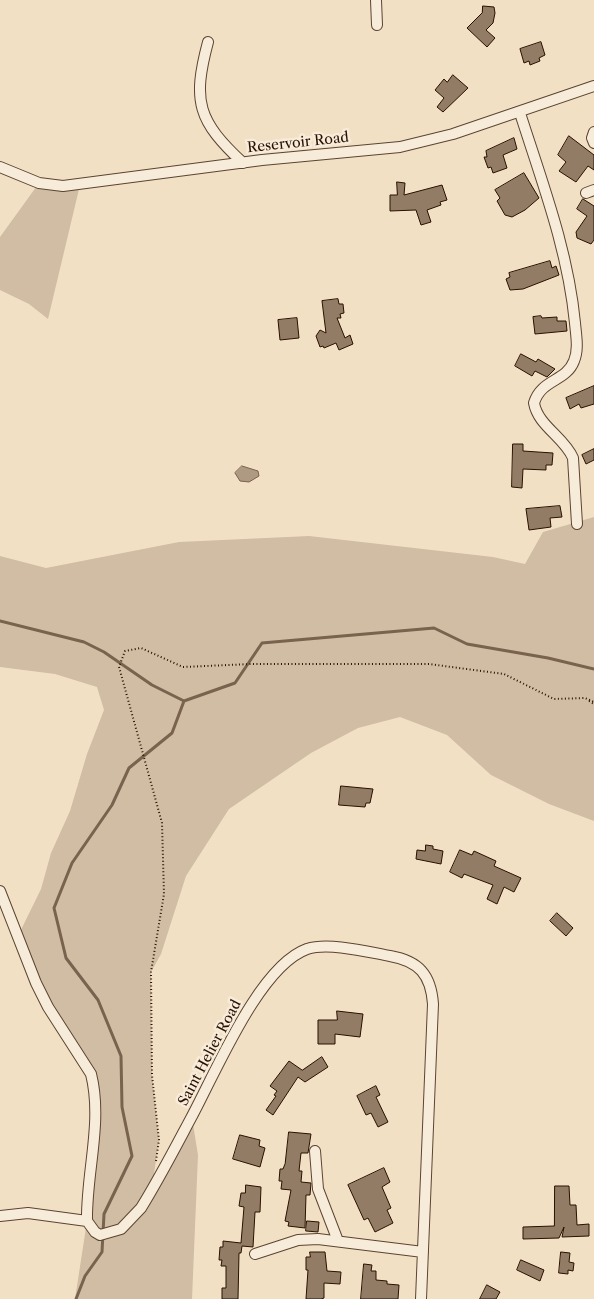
<!DOCTYPE html>
<style>
body{margin:0}
canvas{display:block;background:#f2e0c5}
</style>
<canvas width="594" height="1299"></canvas>
<script>
const ctx = document.querySelector('canvas').getContext('2d');
ctx.lineJoin = 'round';
function paint(path, color) { ctx.fillStyle = color; ctx.fill(path, 'evenodd'); }
function strokePath(path, color, width, dash) { ctx.strokeStyle = color; ctx.lineWidth = width; ctx.lineCap = dash ? 'butt' : 'round'; ctx.setLineDash(dash || []); ctx.stroke(path); }
function label(font, color, halo, rows, align = 'center') {
  ctx.font = font + ' "Libre Caslon Text",serif'; ctx.lineWidth = 5; ctx.setLineDash([]); ctx.textBaseline = 'middle'; ctx.strokeStyle = halo; ctx.fillStyle = color; for (const [text, x, y, turn = 0] of rows) {
    ctx.save(); ctx.translate(x, y); ctx.rotate((+turn || 0) * Math.PI / 180); ctx.textAlign = isNaN(turn) ? turn : align; if (halo) ctx.strokeText(text, 0, 0); ctx.fillText(text, 0, 0); ctx.restore();
  }
}
const green = new Path2D(`
 M39 183 80 185 48 319 29 304 0 290V237Z
 M594 517V821L549 804 491 775 447 735 400 717 358 728 311 753 229 809 186 876 161 954 151 972 152 1075 159 1140 152 1187 192 1118 198 1155 192 1299H75L87 1221 94 1085 62 1027 17 938 41 889 51 853 70 811 87 754 104 710 97 687 55 674 0 667V556L46 568 179 542 309 536 493 557 525 564 543 532Z`);
const water = new Path2D(`
 M242 466 258 471 259 476 249 482 240 481 235 473Z`);
const stream = new Path2D(`
 M0 621 84 642 104 652 152 685 184 701 235 683 262 643 434 628 467 644 548 658 594 669
 M76 1299 85 1276 102 1252 104 1214 132 1156 122 1107 121 1056 98 1000 66 958 54 908 72 863 112 805 129 768 172 733 184 701`);
const building = new Path2D(`
 M483 6 494 7 495 13 493 23 486 30 495 38 487 47 467 28 482 13Z
 M541 42 545 55 539 58 540 61 530 65 529 61 524 63 520 49Z
 M453 75 468 88 443 112 437 107 444 98 435 90 444 79 447 82Z
 M569 136 594 155V170L588 166 576 182 559 171 566 162 558 155Z
 M514 138 517 149 503 155 507 168 493 173 491 167 488 168 484 157H487L486 151Z
 M524 173 539 198 525 210 512 217 505 215 497 201 500 198 495 190Z
 M397 182 405 183 404 195 442 185 447 200 440 202 441 205 427 210 431 222 421 225 416 210 390 211V195H397Z
 M583 199 594 206V240L591 244 577 238 576 232 587 216 577 209Z
 M550 261 552 268 556 266 559 275 523 289 510 290 506 279 510 277 509 273Z
 M338 299 339 304H343L344 313 340 314 341 318H337L345 338 350 335 353 344 339 350 336 343 324 348 323 346 320 347 316 336 320 330 326 333 322 301Z
 M541 316 542 318 557 317V321H566L567 331 535 334 533 317Z
 M297 318 299 338 280 340 278 320Z
 M521 354 536 362 538 359 555 369 547 377 535 371 532 376 515 366Z
 M594 386V404L581 408 579 404 570 409 566 398Z
 M513 444H523V451L553 453 552 465H546V470L523 469 522 488 512 487Z
 M594 449V460L586 464 582 455Z
 M560 506 562 517 550 518 551 527 529 530 526 509Z
 M341 786 373 789 370 803H366L365 807 339 805Z
 M426 845 433 846V849L443 851 441 864 416 859 417 850 425 851Z
 M460 850 472 855 474 851 496 861 494 866 521 878 514 892 504 887 497 904 487 899 493 885 464 874 462 878 450 872Z
 M557 913 573 928 566 936 550 921Z
 M337 1011 363 1014 360 1037 335 1034V1044H318V1020H337Z
 M322 1057 328 1067 305 1082 298 1077 273 1115 266 1110 276 1096 274 1095 277 1091 270 1086 289 1061 302 1070Z
 M376 1086 380 1095 376 1097 388 1122 378 1127 371 1113 366 1115 357 1096Z
 M289 1132 311 1134 308 1153H301L299 1171H302L301 1182 311 1183 310 1195H306L305 1228 288 1226 289 1222 285 1221 291 1190 281 1189 282 1181H279L280 1169H283L285 1164Z
 M240 1135 260 1140 259 1146 265 1148 260 1167 233 1159Z
 M384 1168 390 1182 382 1187 391 1208 387 1210 393 1223 375 1232 368 1218 364 1220 348 1185Z
 M246 1185 261 1187 260 1212H255L253 1247 242 1246 241 1253H239L238 1299H222V1288H226V1266H221L222 1260H219L220 1247H223V1241L241 1243 244 1207 239 1206 241 1193H245Z
 M555 1186H569L570 1205H576L577 1225 589 1224V1236L562 1237 564 1227 559 1238 523 1239V1227L554 1226Z
 M307 1221 319 1222 318 1232 306 1231Z
 M310 1252H325L327 1271 341 1272 340 1284 324 1283V1298L321 1299H306L308 1270H306V1257H310Z
 M561 1252 570 1253 569 1262 574 1263 573 1271 568 1270V1274L559 1273Z
 M521 1260 544 1270 540 1281 517 1270Z
 M364 1264 372 1265 371 1271H376V1280L387 1281V1284L399 1285 398 1299H361Z
 M487 1285 500 1292 496 1299H480Z`);
const path = new Path2D(`
 M589 701 594 704
 M156 1161 159 1140 152 1075 151 972 164 894 162 823 119 667 125 651 141 648 183 667 251 664H429L504 674 554 699 585 698 594 702`);
const street = new Path2D(`
 M376 0 377 25
 M208 42C192 102 198 121 243 163
 M520 113C542 182 568 250 575 323 576 335 579 349 574 361 566 382 541 379 534 403 538 426 564 437 573 458L577 524
 M594 132 592 138 594 143
 M0 167 39 183 63 186 262 160 400 147 453 134 594 86
 M586 193 594 190
 M0 891 36 983 48 1007 91 1074C103 1122 86 1173 87 1221L95 1232 100 1235 121 1229 141 1208C159 1179 175 1148 191 1118 215 1074 259 966 307 949 329 942 368 952 390 956 419 961 431 975 433 1004L421 1299
 M315 1151 318 1189 338 1241
 M0 1216 28 1213 87 1221
 M255 1254 298 1240 318 1239 423 1252`);
const streetNames = [
 ["Reservoir Road",298,143,-6],
 ["Saint Helier Road",210,1053,-62]
];
paint(green, '#d0bda4');
paint(water, '#ae9982');
strokePath(water, '#79624e', 1);
strokePath(stream, '#79624e', 3);
paint(building, '#927c66');
strokePath(building, '#291000', 1);
strokePath(street, '#5b4431', 12);
strokePath(path, '#291000', 2, [1, 2.5]);
strokePath(street, '#f7ebd9', 10);
label('14px', '#291000', '#f7ebd9', streetNames);
</script>
